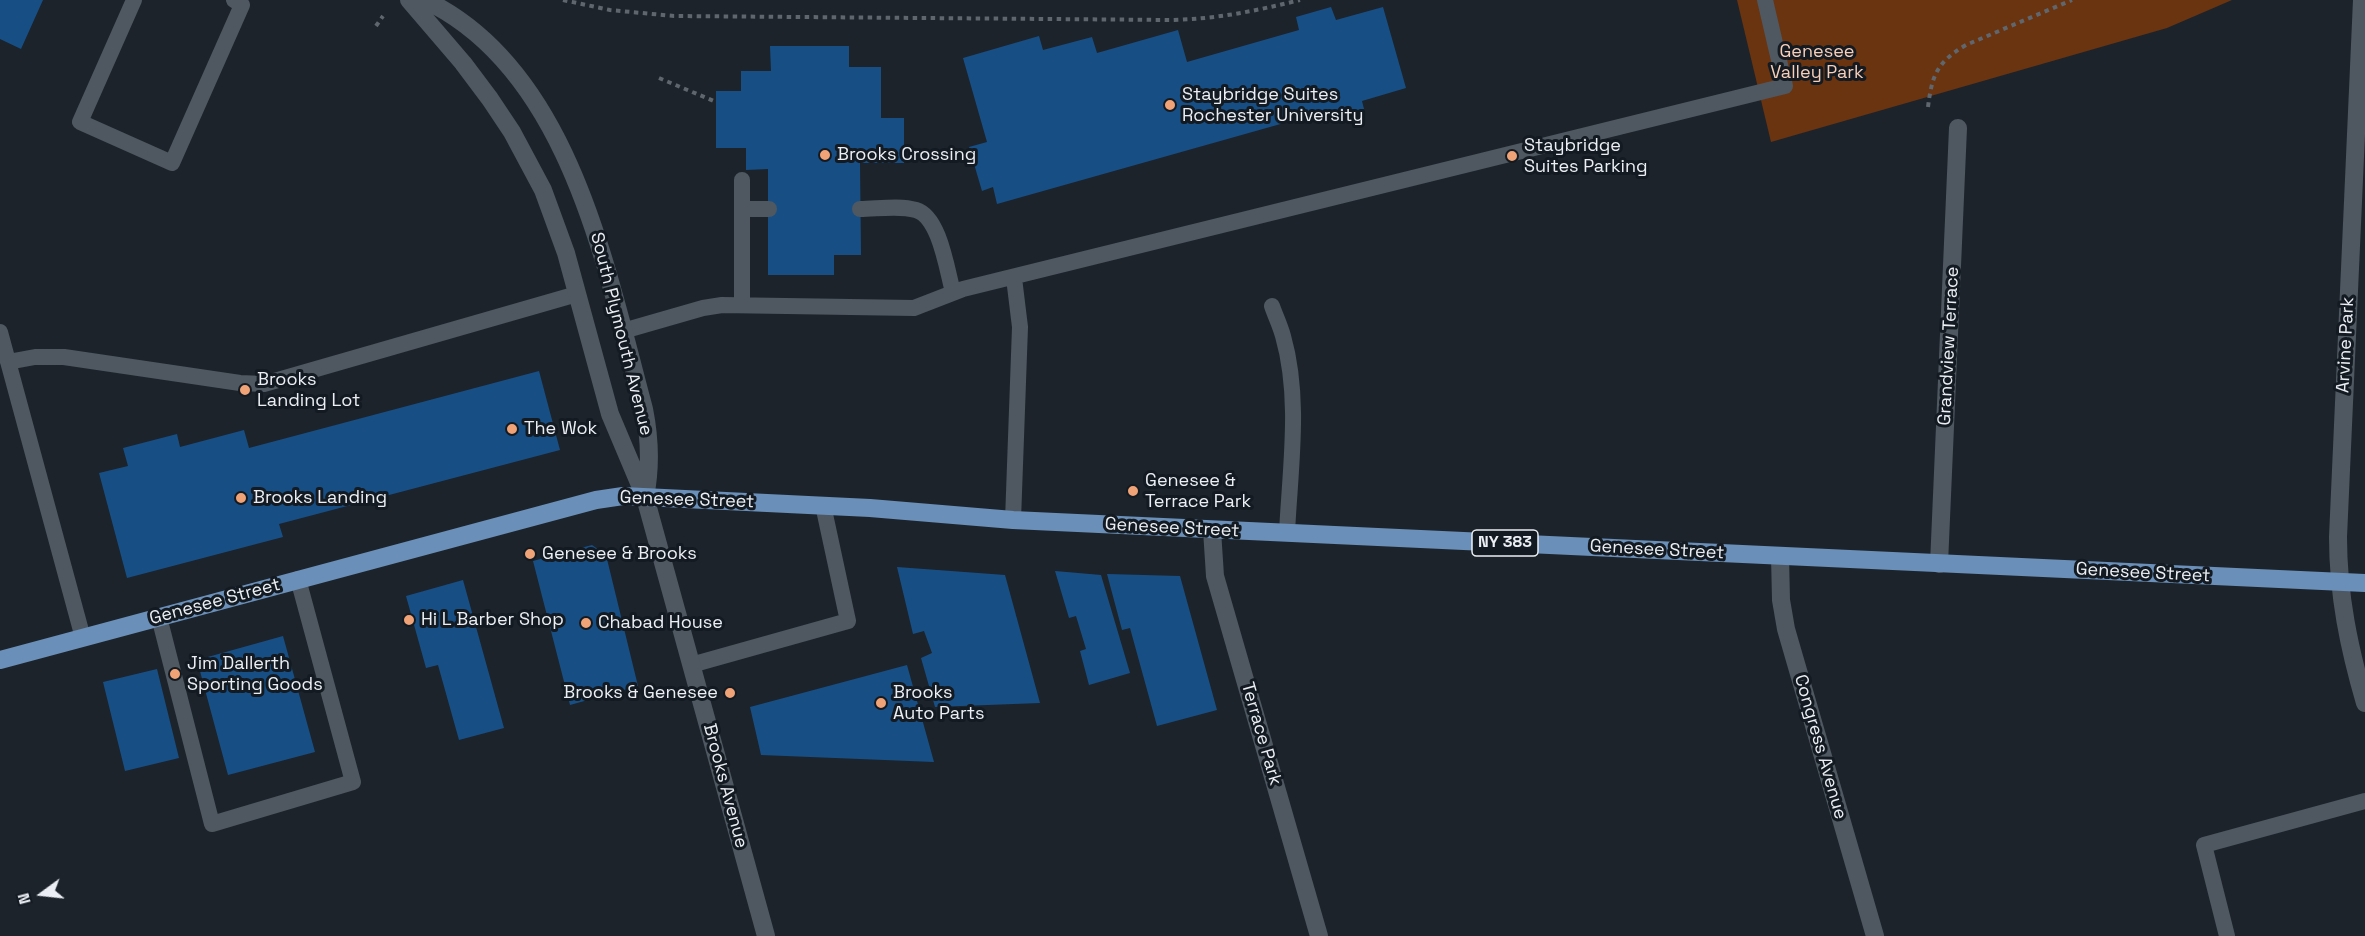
<!DOCTYPE html>
<style>
body{margin:0}
#map{position:relative;width:2365px;height:936px;overflow:hidden;background:#1c232b;font-family:"Space Grotesk",sans-serif}
canvas{display:block}
.north{position:absolute;left:12px;top:864px;width:60px;height:60px;-webkit-text-stroke:4px #131a21;paint-order:stroke;rotate:255deg;font-size:16px;font-weight:700;line-height:24px;text-align:center;color:#ebeff5}
.north::after{content:'';display:block;margin:auto;width:21px;height:27px;background:#ebeff5;clip-path:polygon(50% 0,100% 100%,50% 72%,0 100%)}
</style>
<div id="map">
<canvas width="2365" height="936"></canvas>
<div class="north">N</div>
</div>
<script>
const ctx = document.querySelector('canvas').getContext('2d');
ctx.lineJoin = 'round';
function paint(path, color) { ctx.fillStyle = color; ctx.fill(path, 'evenodd'); }
function strokePath(path, color, width, dash) { ctx.strokeStyle = color; ctx.lineWidth = width; ctx.lineCap = dash ? 'butt' : 'round'; ctx.setLineDash(dash || []); ctx.stroke(path); }
function label(font, color, halo, rows, align = 'center') {
  ctx.font = font + ' "Space Grotesk",sans-serif'; ctx.lineWidth = 6; ctx.setLineDash([]); ctx.textBaseline = 'middle'; ctx.strokeStyle = halo; ctx.fillStyle = color; for (const [text, x, y, turn = 0] of rows) {
    ctx.save(); ctx.translate(x, y); ctx.rotate((+turn || 0) * Math.PI / 180); ctx.textAlign = isNaN(turn) ? turn : align; if (halo) ctx.strokeText(text, 0, 0); ctx.fillText(text, 0, 0); ctx.restore();
  }
}
const green = new Path2D(`
 M1737 0H2232L2167 28 1771 142Z`);
const building = new Path2D(`
 M0 0H43L21 49 0 39Z
 M1331 7 1336 20 1383 7 1406 88 1362 101 1364 109 1319 122 1316 114 997 204 993 187 982 191 969 147 987 142 963 58 1039 36 1043 50 1092 37 1097 53 1178 30 1187 62 1299 30 1296 17Z
 M770 46H849V67H881V118H904V163H860L861 255H834V275H768V169L746 170V148H716V91H741V71H771Z
 M539 371 560 450 279 524 283 537 127 578 99 473 128 466 123 448 177 434 180 447 244 430 249 448Z
 M592 545 606 555 638 686 570 705 533 561Z
 M897 567 1005 575 1040 703 935 707 921 658 932 653 924 631 913 634Z
 M1055 571 1101 575 1130 673 1089 685 1080 651 1086 649 1076 616 1069 618Z
 M1107 574 1180 576 1217 710 1157 726 1130 628 1122 630Z
 M463 580 504 728 459 740 438 665 426 668 406 596Z
 M283 636 315 752 228 775 197 660Z
 M907 665 934 762 761 755 750 707Z
 M157 669 179 758 125 771 103 682Z`);
const path = new Path2D(`
 M563 0 610 10 674 16 1171 20C1217 19 1255 11 1300 0
 M376 26 383 16
 M659 78 716 102
 M1928 107C1932 75 1937 62 1966 45L2072 0`);
const lane = new Path2D(`
 M134 0 80 122 172 163 242 5 234 0
 M742 180V304
 M742 209H769
 M860 209C877 209 899 205 916 210 940 217 947 271 953 292
 M1272 306C1275 315 1280 325 1283 336 1301 399 1290 468 1287 533
 M623 331 703 308 722 305 914 308 963 289 1785 86 1765 0
 M0 332 83 638
 M8 362 35 357H64L240 383 264 384 577 294
 M1013 520 1020 327 1014 278
 M159 617 212 824 353 782 298 579
 M691 665 848 621 823 505
 M2227 936 2204 845 2365 801`);
const street = new Path2D(`
 M2362 0 2338 537C2338 595 2349 648 2365 703
 M1212 530 1215 576 1319 936
 M1780 556 1781 600 1786 629 1875 936
 M1939 564 1958 128`);
const secondary = new Path2D(`
 M409 0 463 63 490 99 512 132 543 190 566 253 610 414 645 497 766 936
 M425 0C570 69 606 269 644 409 650 439 651 467 645 497`);
const primary = new Path2D(`
 M0 660 596 500 623 496 870 508 1013 520 2365 583`);
const markers = [
 [1170,105,6,"#efa377"],
 [825,155,6,"#efa377"],
 [1512,156,6,"#efa377"],
 [245,390,6,"#efa377"],
 [512,429,6,"#efa377"],
 [1133,491,6,"#efa377"],
 [241,498,6,"#efa377"],
 [530,554,6,"#efa377"],
 [409,620,6,"#efa377"],
 [586,623,6,"#efa377"],
 [175,674,6,"#efa377"],
 [730,693,6,"#efa377"],
 [881,703,6,"#efa377"]
];
const shields = [
 [1505,543,66]
];
const shieldNames = [
 ["NY 383",1505,543]
];
const parkNames = [
 ["Genesee",1817,52],
 ["Valley Park",1817,73]
];
const poiNames = [
 ["Staybridge Suites",1182,95],
 ["Rochester University",1182,116],
 ["Staybridge",1524,146],
 ["Suites Parking",1524,167],
 ["Brooks Crossing",837,155],
 ["Brooks",257,380],
 ["Landing Lot",257,401],
 ["The Wok",524,429],
 ["Genesee &",1145,481],
 ["Terrace Park",1145,502],
 ["Brooks Landing",253,498],
 ["Genesee & Brooks",542,554],
 ["Hi L Barber Shop",421,620],
 ["Chabad House",598,623],
 ["Jim Dallerth",187,664],
 ["Sporting Goods",187,685],
 ["Brooks & Genesee",718,693,"right"],
 ["Brooks",893,693],
 ["Auto Parts",893,714]
];
const streetNames = [
 ["South Plymouth Avenue",621,334,76],
 ["Arvine Park",2346,345,-87],
 ["Grandview Terrace",1949,346,-87],
 ["Genesee Street",687,500,2],
 ["Genesee Street",1172,528,3],
 ["Genesee Street",1657,550,3],
 ["Genesee Street",2143,573,3],
 ["Genesee Street",215,602,-15],
 ["Terrace Park",1261,734,74],
 ["Congress Avenue",1820,747,74],
 ["Brooks Avenue",725,786,75]
];
paint(green, '#69340f');
paint(building, '#174f85');
strokePath(path, '#60666d', 4, [4.5, 4.5]);
strokePath(lane, '#4f5760', 16);
strokePath(street, '#4f5760', 18);
strokePath(secondary, '#4f5760', 18);
strokePath(primary, '#6a8fb8', 18);
for (const [x, y, r, color] of markers) { const dot = new Path2D(); dot.arc(x, y, r, 0, 2 * Math.PI); ctx.fillStyle = color; ctx.fill(dot); strokePath(dot, '#131a21', 2); }
for (const [x, y, w] of shields) { const box = new Path2D(); box.roundRect(x - w / 2, y - 13, w, 26, 4.5); ctx.fillStyle = '#131a21'; ctx.fill(box); strokePath(box, '#ebeff5', 1.5); }
label('bold 16px', '#ebeff5', null, shieldNames);
label('18px', '#f7ceb8', '#131a21', parkNames);
label('18px', '#ebeff5', '#131a21', poiNames, 'left');
label('18px', '#ebeff5', '#131a21', streetNames);
</script>
